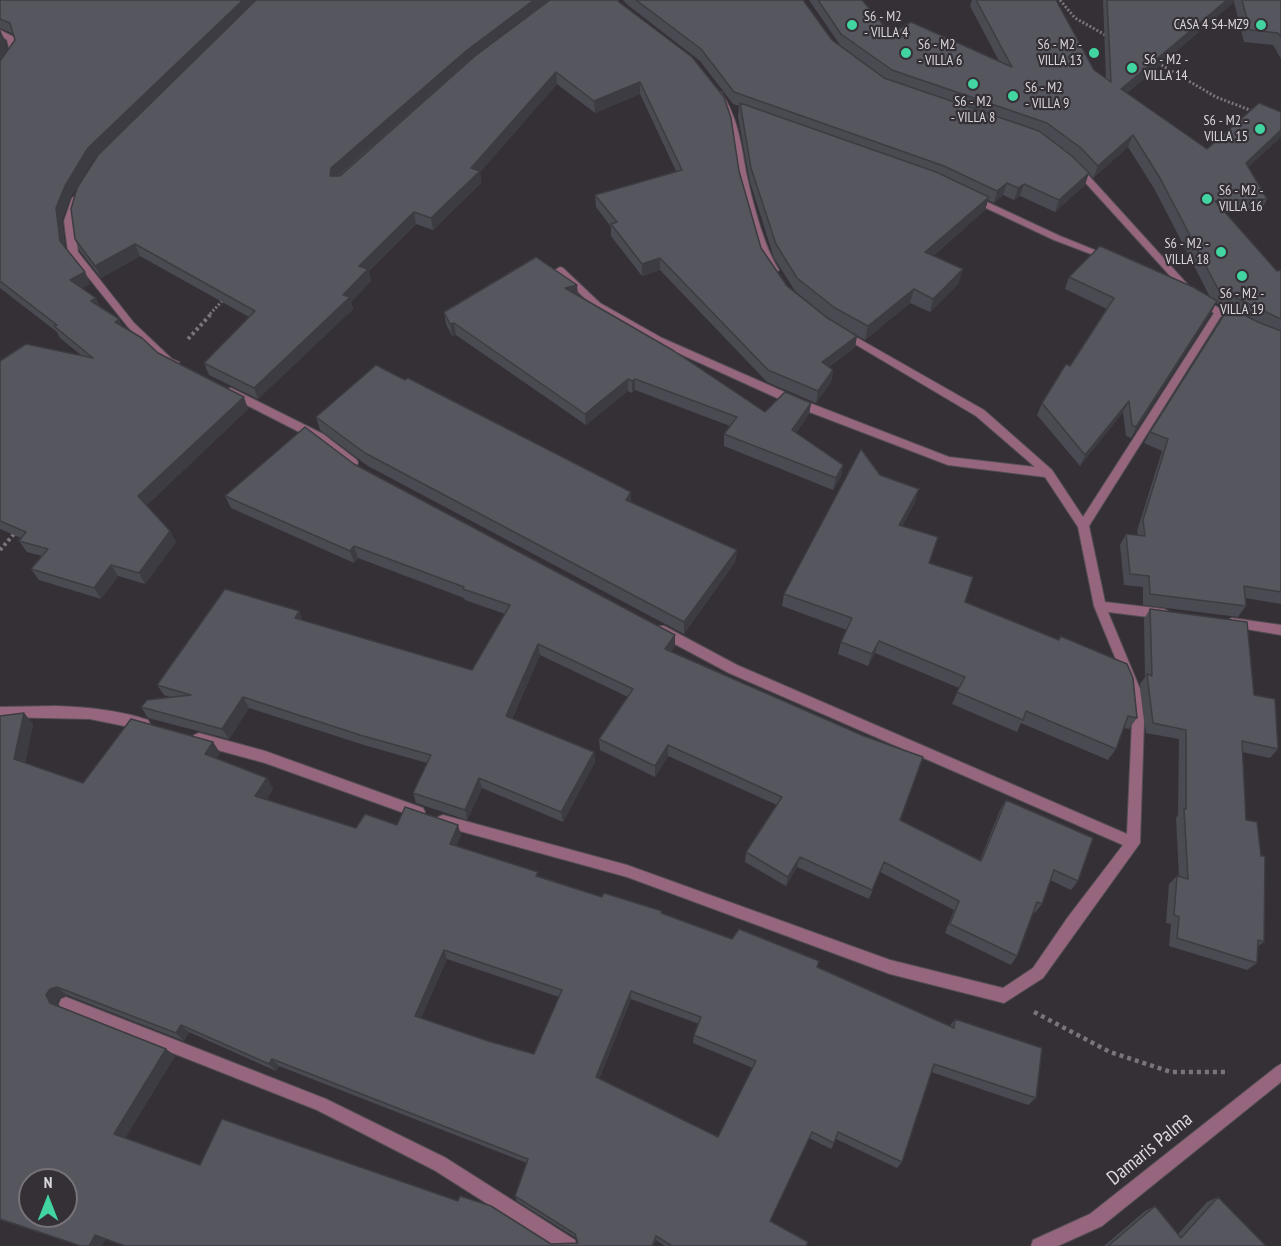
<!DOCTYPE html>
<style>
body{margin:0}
#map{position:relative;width:1281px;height:1246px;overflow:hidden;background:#353036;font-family:"PT Sans Narrow",sans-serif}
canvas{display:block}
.north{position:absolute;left:18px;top:1168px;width:60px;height:60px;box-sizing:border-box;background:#353036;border:2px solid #777378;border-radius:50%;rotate:0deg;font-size:16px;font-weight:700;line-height:24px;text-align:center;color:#dbd8dc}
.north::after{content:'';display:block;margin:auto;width:21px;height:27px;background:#42d4a1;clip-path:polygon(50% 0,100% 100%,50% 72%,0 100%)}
</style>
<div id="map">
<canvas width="1281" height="1246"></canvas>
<div class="north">N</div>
</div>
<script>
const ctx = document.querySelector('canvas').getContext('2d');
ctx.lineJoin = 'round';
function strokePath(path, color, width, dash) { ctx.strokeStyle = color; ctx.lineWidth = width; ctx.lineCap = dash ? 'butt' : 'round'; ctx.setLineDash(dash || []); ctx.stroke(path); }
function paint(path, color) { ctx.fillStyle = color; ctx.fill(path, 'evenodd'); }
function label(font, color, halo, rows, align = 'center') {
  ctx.font = font + ' "PT Sans Narrow",sans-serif'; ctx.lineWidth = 4.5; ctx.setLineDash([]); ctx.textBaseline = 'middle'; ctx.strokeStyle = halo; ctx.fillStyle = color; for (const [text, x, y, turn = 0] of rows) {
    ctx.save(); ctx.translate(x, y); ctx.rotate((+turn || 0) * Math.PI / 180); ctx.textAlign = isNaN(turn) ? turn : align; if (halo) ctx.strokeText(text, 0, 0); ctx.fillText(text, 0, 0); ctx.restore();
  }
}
const pathFar2 = new Path2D(`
 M1060 0 1075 18 1109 37
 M1158 63 1216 97 1255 112
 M210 314 225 298`);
const pathFar1 = new Path2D(`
 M188 339 212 313
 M0 550 15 533`);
const path = new Path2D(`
 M1034 1012 1110 1052 1171 1072H1229`);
const minor = new Path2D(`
 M0 30 14 37 18 52 3 73H0V65L10 52 7 40 0 35Z
 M715 92H721C738 118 741 143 746 172 752 200 764 247 779 270L777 272H771C755 247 742 200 737 170 732 142 729 118 714 94Z
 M1076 164 1079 165 1199 297 1243 321 1238 324 1221 316 1089 526 1105 602 1164 609 1168 611 1170 614 1168 617 1164 619 1108 612 1140 689 1144 721 1140 843 1043 978 1004 1003 890 974 627 877 438 825 436 821 438 817 443 815 627 865 890 960 1003 988 1033 968 1068 917 1123 845 729 673 656 634 654 630 656 626H664L737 665 1127 834 1132 721 1128 689 1094 606 1078 527 1045 477 948 465 799 408 654 342 594 307 555 270 560 267 563 268 600 303 662 338 807 402 949 457 1035 467 976 416 838 334 843 331 847 332 984 410 1052 470 1083 517 1214 313 1193 301 1073 169 1072 167Z
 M76 195 80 198 74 221 78 252 134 323 172 359 179 362V366L175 368 164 363 128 327 68 252 64 221 72 198Z
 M972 195 1060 236 1112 257 1110 259H1104L1054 240 969 200V196Z
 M231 388 323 434 357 460 358 463 357 466H349L315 440 227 395 226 392 227 389Z
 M1232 618 1281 625V635L1228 626 1226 623 1228 620Z
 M56 706C86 707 119 710 148 720L150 724 148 728 144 730 90 719 0 717V707Z
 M199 733 265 751 423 808 425 812 423 816 418 818 265 763 199 745 194 743 193 739 194 735Z
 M66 997 326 1099 446 1158 575 1240 577 1246H554L434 1170 317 1110 61 1009 59 1004 61 999Z
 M1281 1064V1082L1102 1226 1058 1246H1031L1033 1240 1090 1214 1276 1067Z`);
const wall = new Path2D(`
 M0 0H550L739 171 761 248 787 286 831 320 795 291 774 258 750 182 738 117 739 106 733 104 700 61 629 6 623 0H803L832 40 885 78 840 45 809 0H862L891 34 999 61 970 6 972 0H1056L1094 70 1106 79 1103 0H1281V59L1273 45 1244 42 1234 2 1127 93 1207 149 1281 112V137L1248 167 1267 199 1261 211 1225 212 1277 271 1281 270V604L1245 598 1246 606 1238 617 1143 605V587L1124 585 1120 545 1126 534 1138 535 1137 531 1162 451 1144 443 1150 432 1228 309 1216 303 1211 313 1131 438 1126 436 1123 412 1080 466 1037 415 1042 403 1070 366 1107 309 1065 289 1069 277 1210 297 1155 190 1128 147 1093 178 1075 159 1085 185 1055 212 1020 196 1014 200 1003 195 994 203 988 200 985 210 933 256 959 283 930 312 910 303 865 340 852 333 857 336 855 347 829 367 833 370 831 382 816 403 767 382 660 270 642 276 611 236V227L596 207 595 195 676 171 640 94 595 113 557 84 480 172 481 183 433 230 416 224 369 271 371 281 351 302 353 309 258 399 209 375 204 363 249 317 140 256 101 278 80 251 75 239 96 158 93 160 70 198 62 220 65 248 85 272 90 284 82 288 101 308 123 326 158 353 248 409 147 505 170 531 176 542 145 584 118 576 101 599 39 580 31 569 42 556 27 552 19 541 21 538 0 529V361L81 355 60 338 57 332 0 288V30L5 41 7 51 15 40 13 34 0 28ZM467 62 340 176H339Z
 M578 295 765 412 811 403 809 414 796 433 843 465 841 476 833 490 724 446V434L730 426 635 390 632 393 628 391 586 425 456 335 452 336 446 324 444 312Z
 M405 380 631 492V503L737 550 735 562 684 634 368 466 320 430 316 417Z
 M354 464 675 646 671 652 900 820 980 860 1000 810 1006 800 1078 881 1071 890 1050 880 1042 904 1035 913 1034 912 1017 956 1011 965 945 933 954 910 880 872 869 899 797 867 786 886 745 862 746 852 777 805 668 756 655 777 600 750 599 739 628 697 540 655 512 719 594 752 595 762 563 822 482 788 467 820 416 803 413 793 427 763 364 745 249 708 229 739 148 718 141 707 170 697 164 695 157 685 299 611 302 620 472 670 505 614 465 600 464 598 358 558 354 563 231 508 225 496Z
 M880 475 915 502 902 526 929 564 965 602 1137 718 1129 729 1124 728 1116 749 1108 760 1021 723 1017 732 952 704 959 688 875 653 868 666 838 654 841 642 847 630 782 606 784 594Z
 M1150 609 1254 695 1278 749 1270 758 1242 752 1246 820 1264 942 1257 947V963L1247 970 1169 946 1171 924 1166 923 1169 884 1177 876 1179 877 1176 818 1178 815 1179 739 1146 733 1140 684 1145 677 1144 619Z
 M24 713 33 724 25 763 83 783 213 742 220 753 216 758 267 778 273 789 266 800 356 828 397 825 461 835 456 846 539 876 602 897 662 911V913L732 939 817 967 950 1026 955 1019 1036 1098 1028 1105 931 1072 902 1162 897 1168 836 1139 831 1149 809 1138 770 1221 806 1246H665L656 1240 653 1246H124L106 1239 102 1246H80L0 1220ZM447 959 559 997 534 1054 488 1041 421 1018ZM67 995 184 1041 189 1032 276 1071 279 1066 527 1163 515 1196 517 1201 576 1238 578 1243 551 1244 200 1165 125 1138 175 1056 166 1049 58 1007 57 1003 60 997ZM631 999 699 1024 694 1035 693 1043 753 1068 718 1137 599 1079Z
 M1218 1197 1266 1246H1104L1145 1211 1155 1206 1178 1234 1207 1202Z`);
const shadedWall = new Path2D(`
 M243 0H259L93 160 70 198 62 220 66 253 60 241 56 208 65 186 88 148Z
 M534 0H550L467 62 333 180 330 176 331 168 466 51Z
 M1227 0H1235L1234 2 1117 101 1121 89Z
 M0 30 5 41 8 51 0 62Z
 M556 72 557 84 480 172 481 183 433 230 431 218 471 168Z
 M640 82V94L595 113 594 101Z
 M1281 130V137L1240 175 1246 163Z
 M1133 135 1128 147 1093 178 1098 166Z
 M1089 173 1085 185 1055 212 1059 200Z
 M1007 183 1003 195 994 203 997 191Z
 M1024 184 1020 196 1014 200 1018 188Z
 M989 197 985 210 921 266 925 252Z
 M414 212 416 224 369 271 371 281 351 302 353 309 258 399 254 388 343 295 359 266Z
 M135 244 140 256 101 278 95 266Z
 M660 258V270L642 276V264Z
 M963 269 959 283 930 312 933 299Z
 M85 272 90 284 75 292 70 280Z
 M577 285 578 296 565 288Z
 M914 289 910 303 865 340 868 326Z
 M96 298 102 310 91 301Z
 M1217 301 1211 313 1131 438 1136 427Z
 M119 319 125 331 115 322Z
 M454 323 456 335 452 336 450 324Z
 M857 336 855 347 820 373 822 362Z
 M833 370 831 382 816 403 818 391Z
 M628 379V391L586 425 585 414Z
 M635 379V390L632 393V381Z
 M244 397 248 409 144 508 138 496Z
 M1129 401 1123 412 1080 466 1085 455Z
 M811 403 809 414 790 442 792 430Z
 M843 465 841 476 833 490 836 478Z
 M919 489 915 502 896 538 899 525Z
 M631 492V505L626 500Z
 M170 531 176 542 145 584 139 573Z
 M354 546 358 558 354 563 350 551Z
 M737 550 735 562 684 634V622Z
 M111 565 118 576 101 599 94 588Z
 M299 611 304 623 295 618Z
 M675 635V646L665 660V649Z
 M879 641 875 653 868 666 872 654Z
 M538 644 540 655 508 727 506 716Z
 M243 697 249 708 229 739 222 729Z
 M24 713 33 724 24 769 14 759Z
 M213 742 220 753 212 765 205 754Z
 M668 745V756L655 777V766Z
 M594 752 595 762 563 822 561 812Z
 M267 778 273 789 261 807 255 796Z
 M479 778 482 788 467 820 465 810Z
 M458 825 461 835 453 854 450 844Z
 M800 857 797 867 786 886 788 877Z
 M444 950 447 959 419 1023 415 1016Z
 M57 987 67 995 60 997 57 1003 60 1011 50 1003 46 995 50 989Z
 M631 991V999L597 1084 596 1077Z
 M181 1025 189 1032 184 1041 176 1033Z
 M166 1049 175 1056 124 1140 114 1134Z
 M272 1059 279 1066 276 1071 269 1064Z
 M95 1235 106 1239 102 1246H89Z`);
const building = new Path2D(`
 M0 0H243L88 148 65 186 56 208 60 241 85 272 70 280 96 298 91 301 119 319 115 322 142 338 158 353 244 397 138 496 170 531 139 573 111 565 94 588 31 569 48 549 19 541 26 532 0 521V361L26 344 93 358 54 326 57 325 0 281V61L15 40 10 23 0 19Z
 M256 0H534L466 51 331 168 330 176H340L475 56 550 0H618L619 2 692 57 724 97 731 118 739 171 761 248 787 286 826 317 857 336 822 362 833 370 818 391 768 370 660 258 642 264 611 224 617 222 595 195 682 170 640 82 594 101 556 72 471 168 480 171 431 218 414 212 359 266 368 269 343 295 350 297 254 388 204 363 255 311 135 244 95 266 75 239 71 209 77 188 98 155Z
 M636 0H803L832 40 884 78 1039 131 1072 156 1089 173 1059 200 1024 184 1018 188 1007 183 997 191 944 166 734 92 701 49Z
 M818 0H862L891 34 911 22 1012 67 976 0H1056L1094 70 1111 82 1107 0H1227L1121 89 1207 149 1259 103 1281 112V130L1246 163 1267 199 1215 201 1277 271 1281 270V319L1218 289 1160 178 1133 135 1098 166 1081 148 1047 123 892 70 841 34Z
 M1242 0H1281V37L1278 33 1250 30Z
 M0 31 2 40 0 43Z
 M740 103 936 172 989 197 925 252 963 269 933 299 914 289 868 326 835 308 797 278 776 244 751 168Z
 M1100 246 1193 287 1217 301 1136 427 1132 425 1129 401 1085 455 1042 403 1066 364 1070 366 1114 298 1069 277Z
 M536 257 577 285 565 288 674 351 765 412 785 392 811 403 792 430 843 465 836 478 724 434 737 417 635 379 632 381 628 379 585 414 454 323 450 324 444 312Z
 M1229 307 1258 322 1281 331V592L1244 586 1246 606 1150 594 1149 576 1130 574 1126 534 1145 536 1143 520 1168 439 1150 432Z
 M376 365 405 380 408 378 631 492 626 500 737 550 684 622 365 453 316 417Z
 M305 427 354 464 675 635 665 649 864 736 923 757 900 820 981 861 1006 800 1093 838 1078 881 1054 870 1042 904 1037 902 1017 956 950 924 959 901 884 862 872 890 800 857 788 877 746 852 782 797 668 745 655 766 599 739 633 689 538 644 506 716 594 752 561 812 479 778 465 810 413 793 431 755 360 735 243 697 222 729 141 707 147 700 191 695 157 685 225 589 299 611 295 618 472 670 510 605 463 589 464 587 354 546 350 551 225 496Z
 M861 449 880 475 919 489 899 525 938 537 929 563 973 577 965 602 1059 640 1060 636 1127 664 1133 678 1137 718 1128 716 1116 749 1026 711 1023 720 957 692 965 677 879 641 872 654 841 642 852 618 784 594Z
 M1150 609 1247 622 1254 695 1275 699 1278 749 1242 741 1246 820 1257 822 1261 856H1265L1264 942 1258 940 1257 963 1177 938 1179 917 1174 915 1177 876 1188 879 1184 809H1186V730L1153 723 1147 674 1152 676Z
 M24 713 14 759 83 783 131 719 213 742 205 754 267 778 255 796 356 828 365 814 397 825 405 807 458 825 450 844 538 872 536 876 602 897 604 893 662 911 661 913 732 939 739 929 819 961 817 967 954 1028 955 1019 1042 1048 1036 1098 934 1064 902 1162 838 1132 834 1143 812 1132 770 1221 808 1242 806 1246H672L656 1236 652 1246H125L95 1235 89 1246H81L0 1219V716ZM444 950 562 990 534 1054 488 1041 415 1016ZM57 987 176 1033 181 1025 269 1064 272 1059 528 1159 515 1196 575 1234 578 1243 551 1244 491 1206 460 1196 458 1201 222 1119 200 1165 114 1134 166 1049 50 1003 46 995 50 989ZM631 991 701 1017 694 1035 756 1061 718 1137 596 1077ZM30 1180H66V1216H30Z
 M1218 1197 1266 1246H1108L1155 1206 1181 1238Z`);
const markers = [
 [852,25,6,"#42d4a1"],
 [1261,25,6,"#42d4a1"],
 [906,53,6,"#42d4a1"],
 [1094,53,6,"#42d4a1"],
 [1132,68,6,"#42d4a1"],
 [973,84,6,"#42d4a1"],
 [1013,96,6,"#42d4a1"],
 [1260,129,6,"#42d4a1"],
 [1207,199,6,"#42d4a1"],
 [1221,252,6,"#42d4a1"],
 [1242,276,6,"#42d4a1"]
];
const farPoinames = [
 ["S6 - M2",864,17],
 ["- VILLA 4",864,33],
 ["CASA 4 S4-MZ9",1249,25,"right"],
 ["S6 - M2",918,45],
 ["- VILLA 6",918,61],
 ["S6 - M2 -",1082,45,"right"],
 ["VILLA 13",1082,61,"right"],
 ["S6 - M2 -",1144,60],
 ["VILLA 14",1144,76],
 ["S6 - M2",1025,88],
 ["- VILLA 9",1025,104],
 ["S6 - M2",973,102,"center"],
 ["- VILLA 8",973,118,"center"],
 ["S6 - M2 -",1248,121,"right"],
 ["VILLA 15",1248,137,"right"],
 ["S6 - M2 -",1219,191],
 ["VILLA 16",1219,207],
 ["S6 - M2 -",1209,244,"right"],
 ["VILLA 18",1209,260,"right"],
 ["S6 - M2 -",1242,294,"center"],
 ["VILLA 19",1242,310,"center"]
];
const nearStreetnames = [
 ["Damaris Palma",1150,1149,-39]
];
strokePath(minor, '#534e54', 2);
strokePath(pathFar2, '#7a757b', 3, [2, 2]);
strokePath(pathFar1, '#7a757b', 4, [3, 3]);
strokePath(path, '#7a757b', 4.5, [4, 4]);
paint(minor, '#95667d');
paint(wall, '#4a4a52');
paint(shadedWall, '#3c3c42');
paint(building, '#56565f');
strokePath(building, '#3c3c42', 1.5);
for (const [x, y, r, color] of markers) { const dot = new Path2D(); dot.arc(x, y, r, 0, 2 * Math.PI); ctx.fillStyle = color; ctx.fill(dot); strokePath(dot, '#353036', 2); }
label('14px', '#dbd8dc', '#353036', farPoinames, 'left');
label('20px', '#dbd8dc', '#353036', nearStreetnames);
</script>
